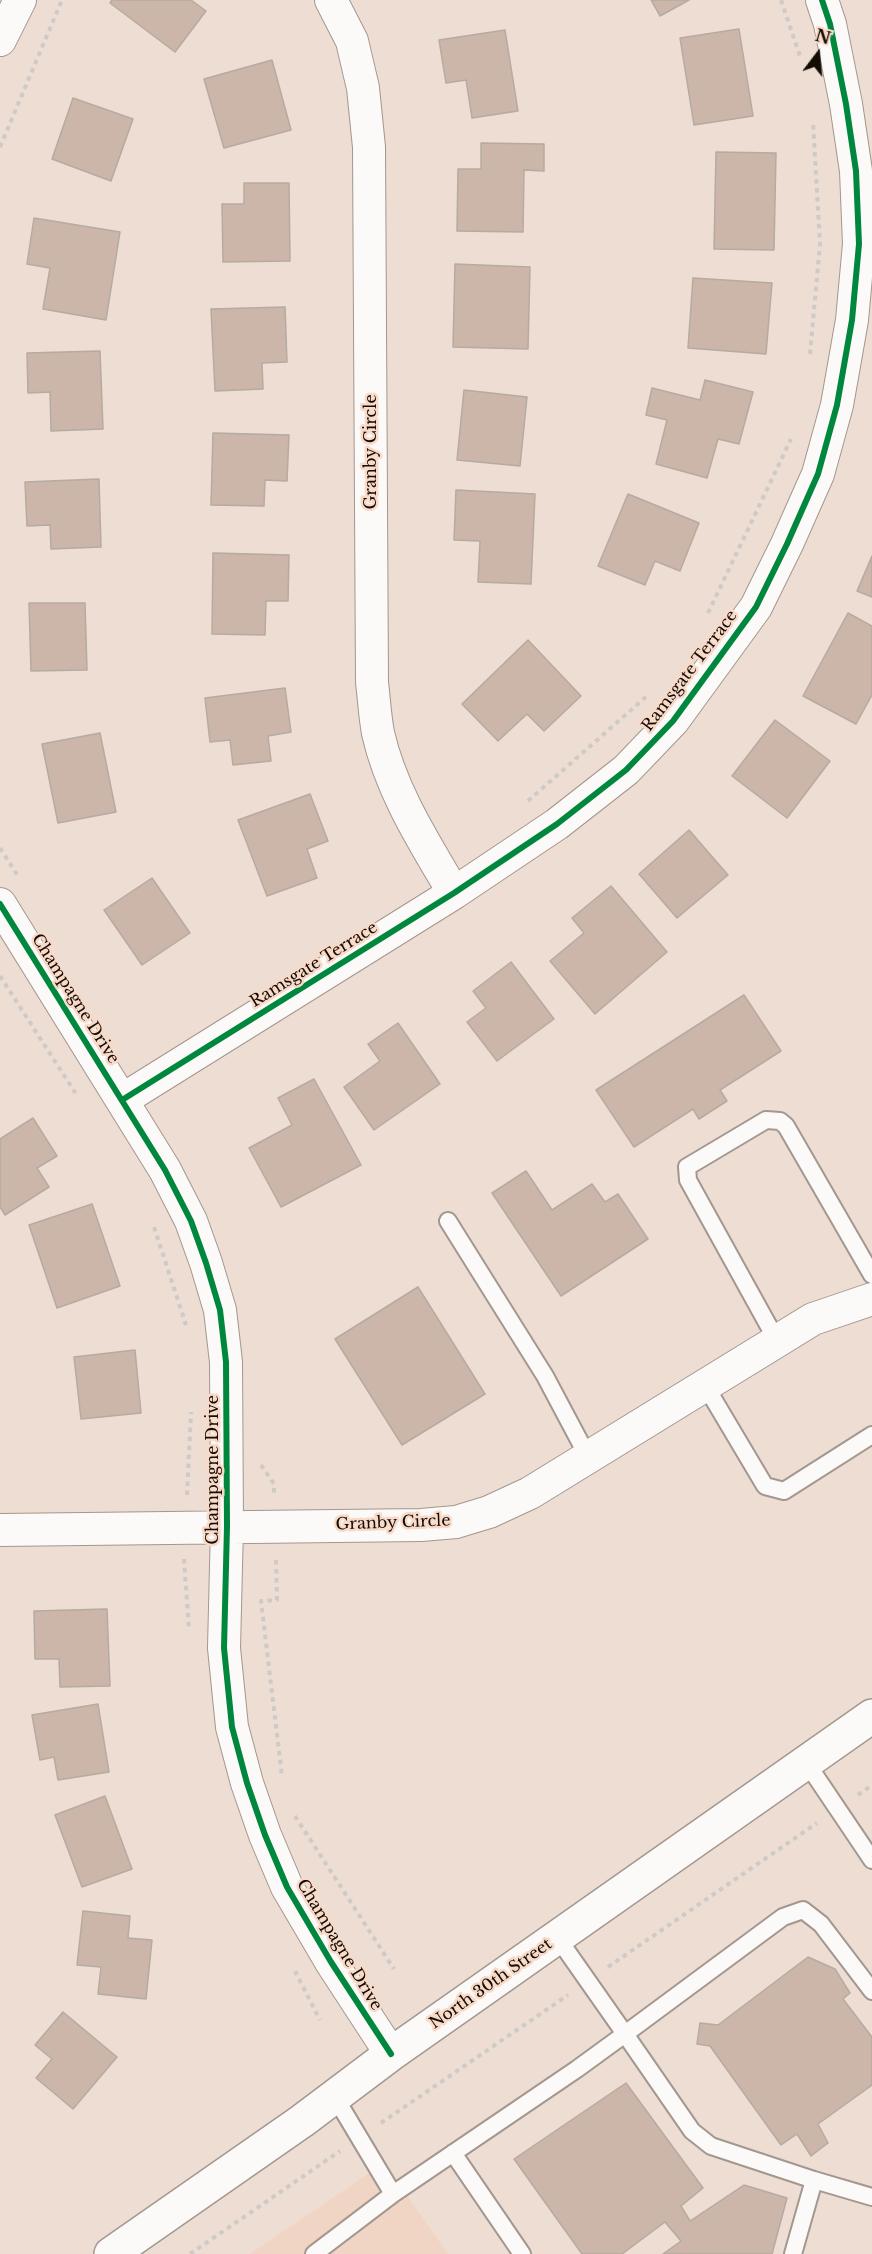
<!DOCTYPE html>
<style>
body{margin:0}
#map{position:relative;width:872px;height:2254px;overflow:hidden;background:#edddd3;font-family:"Libre Baskerville",serif}
canvas{display:block}
.north{position:absolute;left:788px;top:24px;width:60px;height:60px;-webkit-text-stroke:4px #f8dac8;paint-order:stroke;rotate:16deg;font-size:16px;font-weight:700;line-height:24px;text-align:center;color:#140b05}
.north::after{content:'';display:block;margin:auto;width:21px;height:27px;background:#140b05;clip-path:polygon(50% 0,100% 100%,50% 72%,0 100%)}
</style>
<div id="map">
<canvas width="872" height="2254"></canvas>
<div class="north">N</div>
</div>
<script>
const ctx = document.querySelector('canvas').getContext('2d');
ctx.lineJoin = 'round';
function paint(path, color) { ctx.fillStyle = color; ctx.fill(path, 'evenodd'); }
function strokePath(path, color, width, dash) { ctx.strokeStyle = color; ctx.lineWidth = width; ctx.lineCap = dash ? 'butt' : 'round'; ctx.setLineDash(dash || []); ctx.stroke(path); }
function label(font, color, halo, rows, align = 'center') {
  ctx.font = font + ' "Libre Baskerville",serif'; ctx.lineWidth = 5; ctx.setLineDash([]); ctx.textBaseline = 'middle'; ctx.strokeStyle = halo; ctx.fillStyle = color; for (const [text, x, y, turn = 0] of rows) {
    ctx.save(); ctx.translate(x, y); ctx.rotate((+turn || 0) * Math.PI / 180); ctx.textAlign = isNaN(turn) ? turn : align; if (halo) ctx.strokeText(text, 0, 0); ctx.fillText(text, 0, 0); ctx.restore();
  }
}
const built = new Path2D(`
 M384 2163 448 2254H250Z`);
const building = new Path2D(`
 M112 0H191L206 11 175 52 110 3Z
 M651 0H689L660 16Z
 M739 29 753 116 694 125 680 38Z
 M505 30 518 111 472 118 466 80 446 83 439 40Z
 M272 60 291 130 224 148 204 79Z
 M73 98 133 119 111 181 52 159Z
 M481 143 544 144V171L524 170 523 232 457 231 458 169H481Z
 M716 152 776 153 774 250 714 249Z
 M244 183H289L290 261 223 262 222 204H244Z
 M34 218 120 232 106 320 43 309 50 268 27 264Z
 M455 264 530 267 528 349 453 347Z
 M693 278 772 283 766 354 688 348Z
 M285 307 287 362 262 363 263 389 215 391 211 309Z
 M100 351 103 429 51 431 50 392 28 393 27 353Z
 M705 380 753 392 739 444 718 439 707 478 656 464 667 420 646 415 652 388 700 400Z
 M464 390 527 397 520 466 457 460Z
 M213 433 289 435 287 481 265 480 264 506 211 505Z
 M99 479 101 547 51 549 50 525 27 526 25 482Z
 M456 490 535 494 531 584 478 582 480 541 454 540Z
 M628 494 699 523 680 571 655 561 645 585 598 566Z
 M213 553 289 555 288 601H266L265 635 212 634Z
 M872 556V597L857 591Z
 M29 603H85L87 670 31 671Z
 M848 613 872 626V695L856 724 803 696Z
 M528 640 581 696 544 731 527 714 498 741 462 704Z
 M285 688 291 732 268 736 271 761 233 765 230 740 210 742 205 698Z
 M775 720 830 761 787 818 732 776Z
 M100 733 116 812 58 823 42 744Z
 M310 794 328 841 307 849 317 878 267 896 238 820Z
 M689 830 728 875 677 918 639 874Z
 M152 878 190 933 142 965 104 910Z
 M611 886 667 952 595 1014 550 961 584 933 572 918Z
 M511 962 554 1019 497 1061 467 1022 486 1008 473 991Z
 M744 995 781 1051 720 1090 727 1101 699 1119 693 1109 634 1147 596 1090Z
 M398 1023 440 1084 374 1130 344 1087 380 1061 368 1044Z
 M314 1079 361 1165 281 1207 249 1148 292 1125 278 1098Z
 M33 1118 57 1156 37 1168 49 1187 5 1215 0 1207V1139Z
 M526 1171 552 1210 592 1184 605 1202 618 1194 648 1239 561 1296 492 1193Z
 M92 1204 120 1286 57 1308 29 1225Z
 M418 1287 485 1394 402 1445 335 1339Z
 M135 1350 141 1413 81 1419 74 1357Z
 M107 1609 110 1686 60 1687 59 1659H35L34 1611Z
 M98 1704 109 1772 58 1780 54 1757 40 1760 32 1715Z
 M105 1796 132 1869 82 1887 55 1815Z
 M83 1911 130 1916 128 1938 152 1940 146 1999 98 1994 101 1967 77 1965Z
 M808 1957 835 1969 850 1993 843 1999 872 2037V2085L818 2124 828 2143 811 2156 797 2134 781 2145 710 2046 697 2044 700 2023 718 2025Z
 M63 2012 117 2057 73 2109 36 2078 52 2059 35 2045Z
 M626 2083 703 2188 681 2206 690 2221 744 2185 787 2198 772 2254H663L681 2241 665 2222 622 2254H582L514 2159Z`);
const path = new Path2D(`
 M781 0 800 56
 M0 147 62 0
 M810 354 820 244 813 122
 M708 613 791 439
 M528 801 648 695
 M0 848 18 876
 M0 976 76 1094
 M154 1227 186 1325
 M261 1465 274 1484V1495
 M187 1495 191 1412
 M184 1559 189 1629
 M276 1560 277 1600 261 1601 282 1776
 M858 1795 872 1785
 M295 1816 394 1969
 M608 1967 817 1823
 M295 1971 320 2020
 M381 2123 568 1995
 M190 2254 340 2151`);
const lane = new Path2D(`
 M448 1221 545 1376 588 1457
 M777 1341 688 1180 687 1167 766 1120 780 1121 786 1126 872 1275
 M705 1385 765 1486 784 1491 872 1435
 M806 1762 872 1860
 M872 1991 821 1924 803 1910 783 1917 625 2034 692 2131 711 2146 814 2180 872 2197
 M335 2097 393 2194
 M453 2153 522 2254
 M314 2254 393 2194 577 2069 625 2034 557 1937
 M793 2254 814 2180`);
const street = new Path2D(`
 M331 0 352 41 363 88 369 147 372 682C374 699 375 717 378 733 391 791 424 842 454 893
 M0 40 20 0
 M0 904 165 1170 191 1221 206 1263 220 1310 226 1362 227 1526 224 1648 232 1727 247 1783 265 1835 287 1887 331 1962 391 2054
 M122 1100 454 893 557 824 626 770 673 721 756 607 787 544 818 474 837 405 852 320 859 244 856 171 846 104 830 24 822 0
 M0 1530 421 1525 456 1522 489 1512 530 1493 813 1319 872 1299`);
const primary = new Path2D(`
 M111 2254 302 2121 391 2054 872 1716`);
const cycleway = new Path2D(`
 M0 904 165 1170 191 1221 206 1263 220 1310 226 1362 227 1526 224 1648 232 1727 247 1783 265 1835 287 1887 331 1962 391 2054
 M122 1100 454 893 557 824 626 770 673 721 756 607 787 544 818 474 837 405 852 320 859 244 856 171 846 104 830 24 822 0`);
const streetNames = [
 ["Granby Circle",371,452,-90],
 ["Ramsgate Terrace",690,671,-53],
 ["Ramsgate Terrace",314,965,-32],
 ["Champagne Drive",75,999,58],
 ["Champagne Drive",213,1470,-90],
 ["Granby Circle",393,1523,-2],
 ["Champagne Drive",339,1945,59],
 ["North 30th Street",491,1984,-35]
];
paint(built, '#f0d5c4');
paint(building, '#cbb6a9');
strokePath(building, '#b6aaa2', 1.5);
strokePath(lane, '#a3978f', 20);
strokePath(street, '#a3978f', 34);
strokePath(primary, '#a3978f', 36);
strokePath(path, '#cecac7', 4, [4.5, 4.5]);
strokePath(lane, '#fcfaf8', 16);
strokePath(street, '#fcfaf8', 32);
strokePath(primary, '#fcfaf8', 33);
strokePath(cycleway, '#00873e', 6);
label('16px', '#140b05', '#f8dac8', streetNames);
</script>
